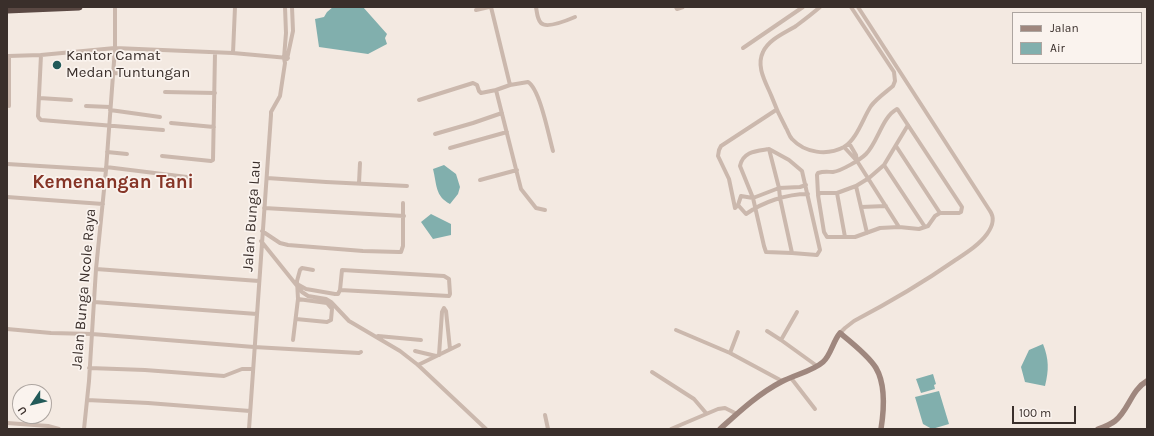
<!DOCTYPE html>
<style>
body{margin:0}
#map{position:relative;width:1154px;height:436px;overflow:hidden;background:#f3e9e1;font-family:Karla,sans-serif}
canvas{display:block}
.frame{position:absolute;inset:0;border:8px solid #3a2f2b;pointer-events:none}
.legend{position:absolute;left:1012px;top:12px;width:130px;height:52px;box-sizing:border-box;background:#faf3ee;border:1px solid #ada5a0;margin:0;padding:5px 7px;list-style:none;font-size:12px;color:#3a2f2b}
.legend li{display:flex;align-items:center;gap:8px;height:20px}
.legend b{width:20px;border:1px solid #ada5a0}
.north{position:absolute;left:12px;top:384px;width:40px;height:40px;box-sizing:border-box;background:#faf3ee;border:1px solid #ada5a0;border-radius:50%;rotate:235deg;font-size:11px;font-weight:700;line-height:16px;text-align:center;color:#3a2f2b}
.north::after{content:'';display:block;margin:auto;width:14px;height:18px;background:#225a59;clip-path:polygon(50% 0,100% 100%,50% 72%,0 100%)}
.scale{position:absolute;left:1012px;top:406px;width:64px;height:18px;box-sizing:border-box;border:2px solid #3a2f2b;border-top:0;padding-left:5px;font-size:12px;line-height:14px;white-space:nowrap;color:#3a2f2b;-webkit-text-stroke:3px #faf3ee;paint-order:stroke}
</style>
<div id="map">
<canvas width="1154" height="436"></canvas>
<div class="frame"></div>
<ul class="legend">
<li><b style="height:5px;background:#9f877e"></b>Jalan</li>
<li><b style="height:11px;background:#81afad"></b>Air</li>
</ul>
<div class="north">U</div>
<div class="scale">100 m</div>
</div>
<script>
const ctx = document.querySelector('canvas').getContext('2d');
ctx.lineJoin = 'round';
function paint(path, color) { ctx.fillStyle = color; ctx.fill(path, 'evenodd'); }
function strokePath(path, color, width, dash) { ctx.strokeStyle = color; ctx.lineWidth = width; ctx.lineCap = dash ? 'butt' : 'round'; ctx.setLineDash(dash || []); ctx.stroke(path); }
function label(font, color, halo, rows, align = 'center') {
  ctx.font = font + ' Karla,sans-serif'; ctx.lineWidth = 3.5; ctx.setLineDash([]); ctx.textBaseline = 'middle'; ctx.strokeStyle = halo; ctx.fillStyle = color; for (const [text, x, y, turn = 0] of rows) {
    ctx.save(); ctx.translate(x, y); ctx.rotate((+turn || 0) * Math.PI / 180); ctx.textAlign = isNaN(turn) ? turn : align; if (halo) ctx.strokeText(text, 0, 0); ctx.fillText(text, 0, 0); ctx.restore();
  }
}
const water = new Path2D(`
 M333 7H363L387 34 385 38 387 44 368 54 319 47 315 19 324 17 327 12Z
 M444 165 456 174 460 187 458 194 450 204C435 196 437 185 433 169Z
 M431 214 451 224V235L433 239 421 222Z
 M1043 344C1049 359 1049 370 1045 386L1025 382 1021 367 1029 350Z
 M933 374 936 384 934 385 935 389 921 393 916 379Z
 M939 391 949 424 932 429 923 424 915 397Z`);
const street = new Path2D(`
 M491 7 510 85 496 90 521 189 536 208 545 210
 M536 7C537 12 537 19 541 23 547 29 568 20 575 17
 M676 7 677 9 683 7
 M820 7C812 14 804 20 796 26 785 33 769 39 763 52 756 66 765 81 771 95 775 106 780 117 786 128 788 131 789 136 792 139 805 153 827 156 844 147 857 139 863 118 871 106 876 99 886 92 893 86L895 81 894 72 851 7
 M476 10 489 7
 M743 48 803 7
 M233 53 235 7
 M8 56 41 55
 M287 59 293 31 292 7
 M113 73 150 75
 M510 85 528 82C540 89 549 137 553 151
 M165 92 215 93
 M39 98 71 100
 M419 100 473 83 477 85 479 91 481 93 496 90
 M9 106V56
 M86 106 110 107
 M110 110 160 117
 M776 110 721 146 719 150 718 156 729 179 735 208 738 205 741 196 753 198 779 188 800 187 806 185
 M171 123 214 127
 M163 130 41 120 39 118 38 116 41 55 115 48 233 53 288 58
 M435 134 473 123 502 113
 M849 143 856 155 857 161 899 227
 M896 146 940 213
 M844 147 856 160
 M450 148 507 132
 M769 149 789 160 802 171 820 250 817 255 792 253 766 252 764 246 753 198 740 166C743 151 757 151 769 149Z
 M769 149 779 188 780 198 792 253
 M107 152 127 154
 M162 156 211 161 213 160 215 53
 M7 164 106 170
 M884 165 925 227
 M106 167 187 177
 M267 178 326 182 407 186
 M480 180 517 170
 M359 183 360 163
 M856 186 867 233
 M837 193 845 237
 M818 194 817 175 818 173C824 171 828 172 833 172 841 171 860 160 866 154 878 142 882 117 897 109L898 110 962 207 961 212 959 213H940L935 216 928 226 919 229 899 227 880 228 855 237H827L824 232 818 195 820 193H837L856 186 869 178 884 165 908 125
 M7 197 103 204
 M738 205 746 214C763 202 786 194 808 194
 M861 207 886 206
 M264 208 404 216
 M262 231 280 243 288 245 363 251 399 252H401L403 246V203
 M261 241 302 292 308 296 326 299 331 302 349 321 400 351 418 365 486 429
 M96 269 259 281
 M297 284 306 289 335 294H338L340 290 449 296 450 294 449 279 444 276 342 270 340 290
 M94 302 257 314
 M296 319 327 322 331 320 332 309 327 303 298 299
 M7 329 51 333 92 334 254 347 359 353 361 352
 M676 330 730 353 782 381
 M767 331 781 340 817 366
 M840 333 845 328 854 321C890 302 921 284 954 261 966 253 979 245 987 234 992 227 995 218 990 211L858 7
 M378 336 421 340
 M293 340 298 299 297 281 300 270 302 268 313 270
 M781 340 797 312
 M415 351 436 356
 M730 353 738 332
 M439 355 442 312 444 308 446 311 450 349
 M418 365 459 345
 M89 368 145 370 224 376 242 369H253
 M652 372 694 399 706 413
 M791 378 815 409
 M87 400 148 403 250 411
 M545 415 548 429
 M7 423 48 426 59 429
 M84 429 89 381 96 269 106 170 115 48V7
 M249 429 271 115V112L280 96 285 63 284 58 286 33 285 7
 M671 429 718 409 725 408 737 414`);
const secondary = new Path2D(`
 M720 429C739 412 758 394 781 382 794 375 813 371 823 362 831 355 833 341 840 333 851 342 869 356 876 368 886 385 884 410 881 429
 M1098 429C1104 427 1110 425 1115 421 1129 410 1131 390 1147 381`);
const highway = new Path2D(`
 M7 10 79 7`);
const markers = [
 [57,65,5,"#225a59"]
];
const poiNames = [
 ["Kantor Camat",66,56],
 ["Medan Tuntungan",66,73]
];
const streetNames = [
 ["Jalan Bunga Lau",252,216,-86],
 ["Jalan Bunga Ncole Raya",84,289,-85]
];
const districtNames = [
 ["Kemenangan Tani",113,183]
];
paint(water, '#81afad');
strokePath(street, '#cbb8ad', 4);
strokePath(secondary, '#9f877e', 5.5);
strokePath(highway, '#5a4843', 7);
for (const [x, y, r, color] of markers) { const dot = new Path2D(); dot.arc(x, y, r, 0, 2 * Math.PI); ctx.fillStyle = color; ctx.fill(dot); strokePath(dot, '#faf3ee', 1.5); }
label('15px', '#3a2f2b', '#faf3ee', poiNames, 'left');
label('15px', '#3a2f2b', '#faf3ee', streetNames);
label('bold 19px', '#863527', '#faf3ee', districtNames);
</script>
